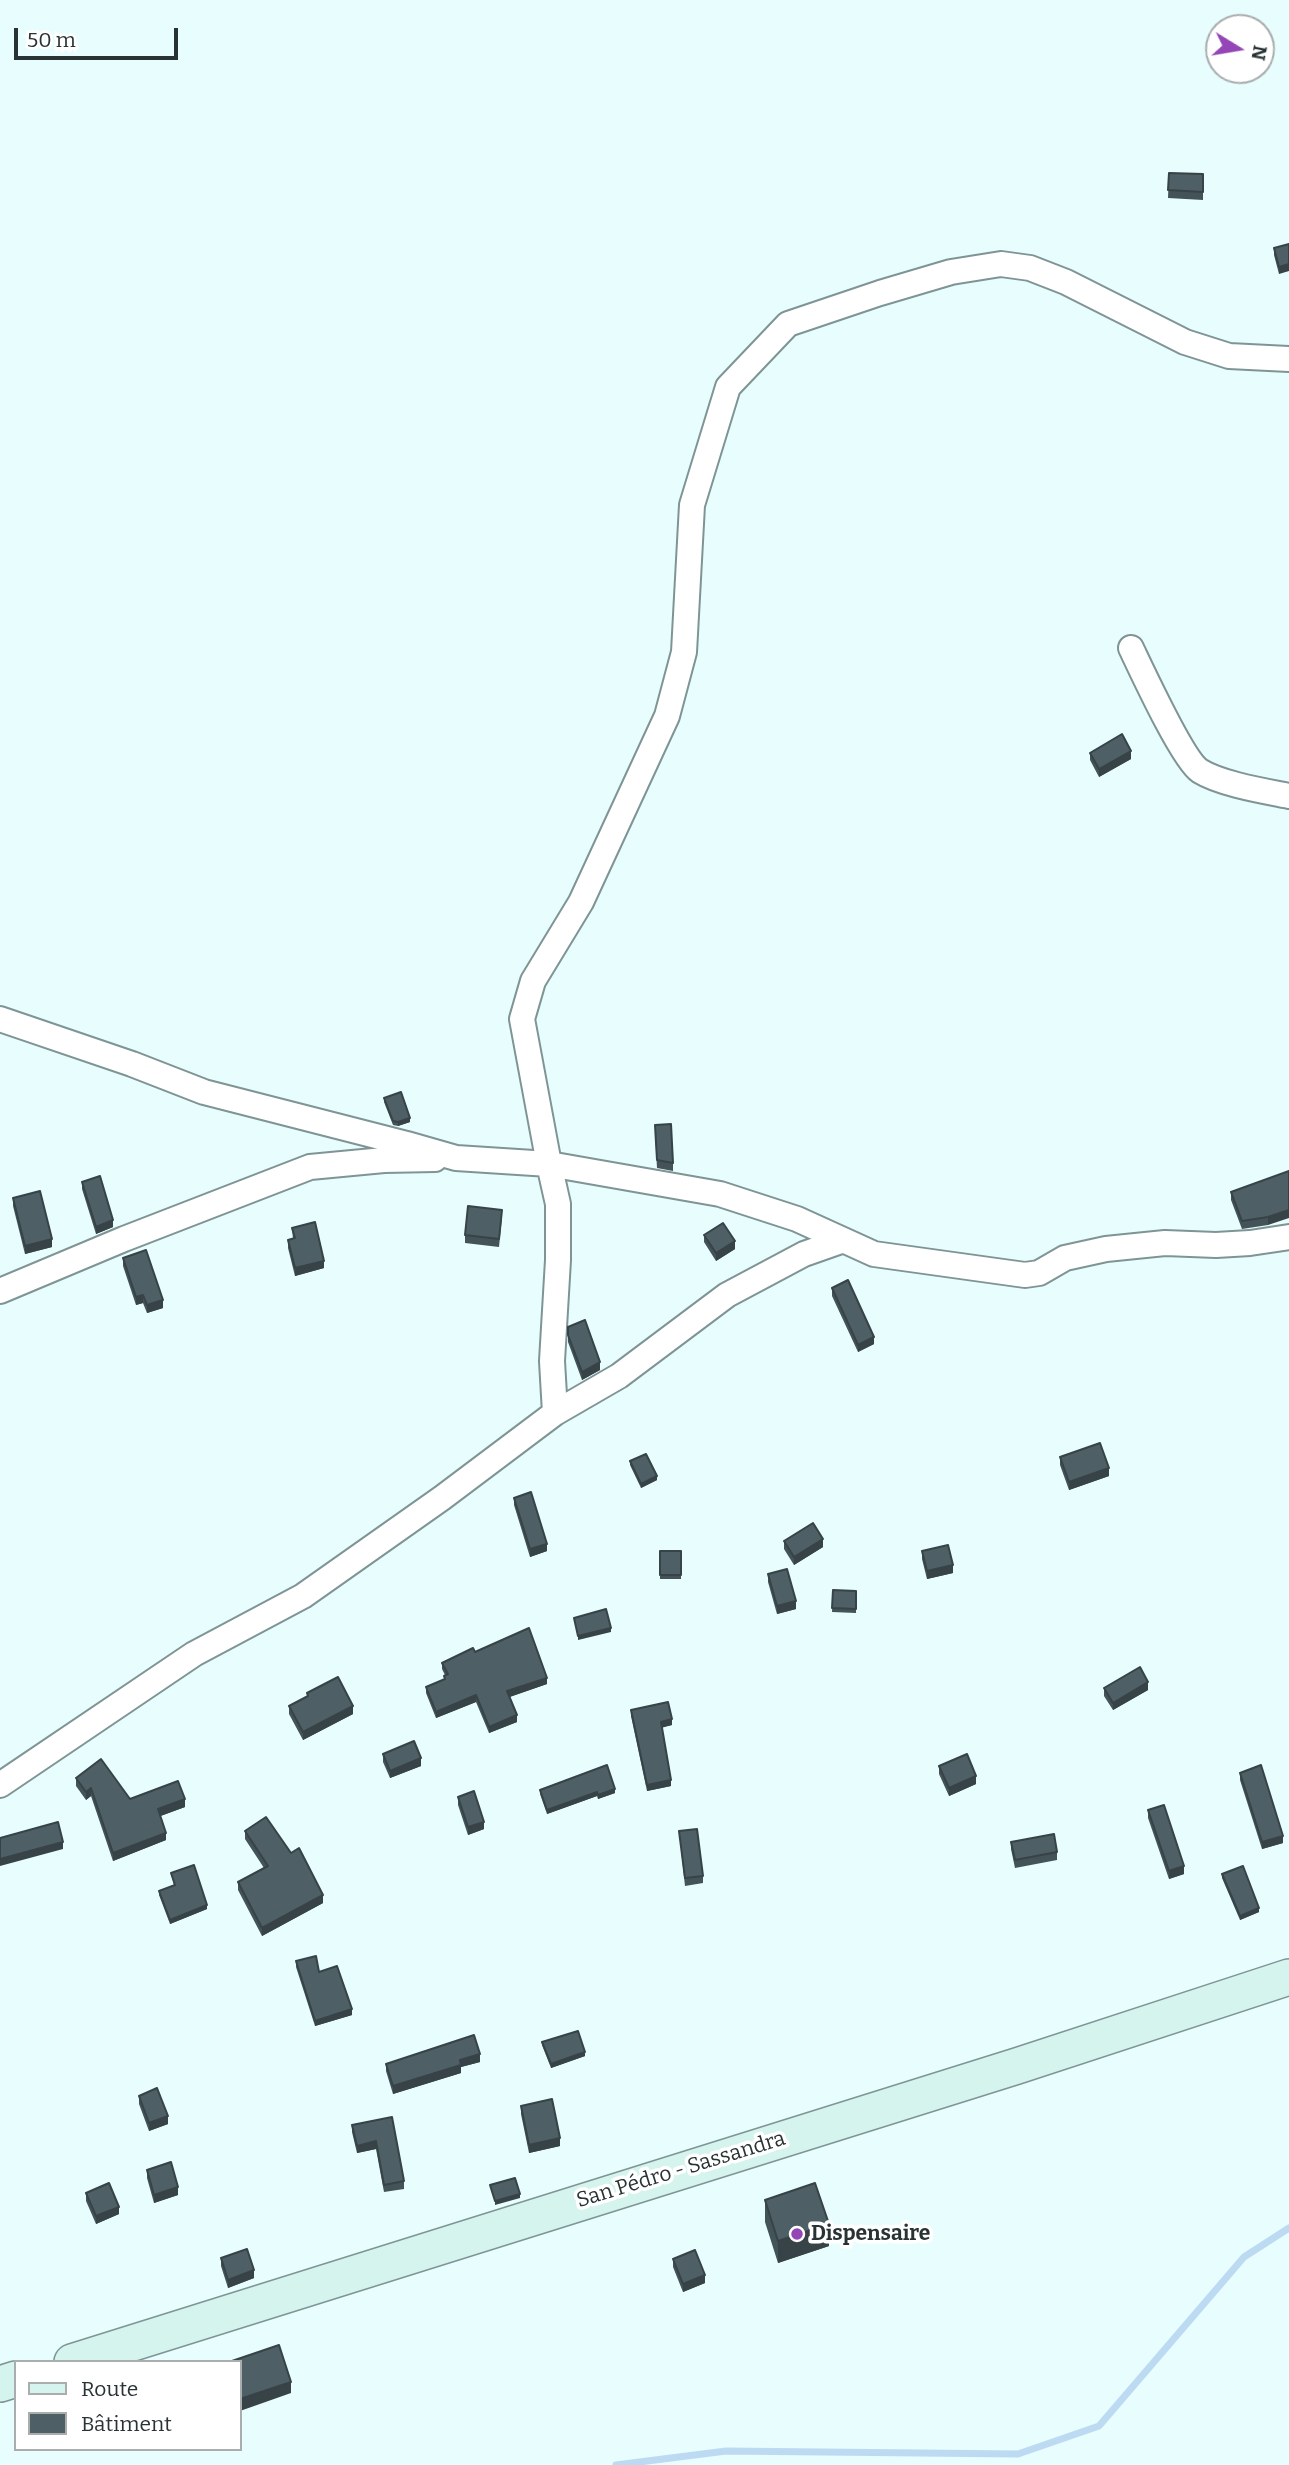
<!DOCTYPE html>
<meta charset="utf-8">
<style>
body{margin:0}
#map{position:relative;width:1289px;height:2465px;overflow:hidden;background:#e7fdfe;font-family:Bitter,serif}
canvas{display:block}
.legend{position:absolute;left:14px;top:2360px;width:228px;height:91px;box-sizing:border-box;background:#fff;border:2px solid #aaadad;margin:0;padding:9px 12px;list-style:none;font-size:21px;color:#2a3333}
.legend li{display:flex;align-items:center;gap:14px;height:35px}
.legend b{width:35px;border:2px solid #aaadad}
.north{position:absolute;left:1205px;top:14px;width:70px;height:70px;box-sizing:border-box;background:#fff;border:2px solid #aaadad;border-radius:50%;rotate:101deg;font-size:19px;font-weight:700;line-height:28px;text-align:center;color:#2a3333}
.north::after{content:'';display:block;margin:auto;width:24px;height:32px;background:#9446b6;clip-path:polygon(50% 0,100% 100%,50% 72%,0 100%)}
.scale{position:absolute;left:14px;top:28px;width:164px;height:32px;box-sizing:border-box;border:4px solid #2a3333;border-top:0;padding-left:9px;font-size:21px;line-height:24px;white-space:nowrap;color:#2a3333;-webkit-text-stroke:5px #fff;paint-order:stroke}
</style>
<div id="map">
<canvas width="1289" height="2465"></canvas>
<ul class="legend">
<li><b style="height:9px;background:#d4f4ed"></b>Route</li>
<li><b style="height:19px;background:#4e6066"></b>Bâtiment</li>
</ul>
<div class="north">N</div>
<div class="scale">50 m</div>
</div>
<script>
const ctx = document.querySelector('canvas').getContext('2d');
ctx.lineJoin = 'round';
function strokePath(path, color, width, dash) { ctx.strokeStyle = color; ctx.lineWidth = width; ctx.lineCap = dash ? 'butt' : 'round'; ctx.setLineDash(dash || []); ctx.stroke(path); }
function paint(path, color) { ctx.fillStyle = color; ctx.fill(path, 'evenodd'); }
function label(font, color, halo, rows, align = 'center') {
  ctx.font = font + ' Bitter,serif'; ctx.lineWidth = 7; ctx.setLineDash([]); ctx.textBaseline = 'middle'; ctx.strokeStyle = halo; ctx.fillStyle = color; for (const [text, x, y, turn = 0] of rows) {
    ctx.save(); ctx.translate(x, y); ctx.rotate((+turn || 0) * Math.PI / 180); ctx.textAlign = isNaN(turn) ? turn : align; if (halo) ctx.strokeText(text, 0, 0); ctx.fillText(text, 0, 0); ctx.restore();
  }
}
const stream = new Path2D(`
 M616 2465 726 2451 1018 2454 1099 2426 1244 2257 1289 2228`);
const street = new Path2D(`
 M1131 648C1142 671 1183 760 1200 771 1221 784 1264 791 1289 796
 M0 1019 132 1064 204 1092 407 1144 456 1158 549 1164 720 1194 797 1219 874 1254 1025 1275 1039 1273 1065 1258 1106 1249 1165 1243 1216 1245 1250 1243 1289 1237
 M0 1291 124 1239 310 1167 384 1160 435 1159
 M555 1413 552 1361 558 1260V1204L549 1164 522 1019 533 981 581 902 667 716 684 652 692 505 728 387 788 324 880 293 951 272 1001 264 1030 268 1066 282 1185 342 1229 356 1289 359
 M0 1785 194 1654 303 1596 442 1498 555 1413 619 1376 727 1295 804 1254 841 1241`);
const secondary = new Path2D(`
 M72 2362 1017 2066 1289 1977
 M0 2384 16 2379`);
const wall = new Path2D(`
 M1169 173 1203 174V200L1168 198Z
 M1289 244 1279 274 1274 255V248Z
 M1090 753 1131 759 1099 777 1090 760Z
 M384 1098 410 1122 398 1126 393 1125 384 1102Z
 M655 1133 673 1163V1171L657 1168Z
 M1289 1171 1268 1225 1242 1229 1231 1200V1192Z
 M82 1182 113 1227 96 1234 82 1189Z
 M13 1198 52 1247 25 1254 13 1206Z
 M502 1217 499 1247 465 1243V1235Z
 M292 1228 324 1268 295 1276 288 1248V1240L293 1239Z
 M704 1235 735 1249 716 1261 704 1242Z
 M123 1258 163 1308 147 1313 143 1303 136 1305 123 1266Z
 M832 1288 874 1344 858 1352 832 1296Z
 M568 1335 600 1370 582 1380 568 1342Z
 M1060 1457 1109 1476 1069 1490 1060 1465Z
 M630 1461 657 1480 641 1488 630 1465Z
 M514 1498 547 1551 530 1557 514 1505Z
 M784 1541 823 1547 794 1565 784 1549Z
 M660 1551H681V1579H660Z
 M922 1551 953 1573 927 1579 922 1559Z
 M768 1574 796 1609 777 1614 768 1582Z
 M833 1590 856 1591V1613L832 1612Z
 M475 1652 547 1684 509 1697 517 1722 489 1733 476 1702 436 1718 426 1693V1687L444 1679V1676L445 1675 442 1669V1663Z
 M1104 1688 1148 1690 1113 1710 1104 1696Z
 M307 1693 353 1714 303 1740 289 1714V1706L307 1697Z
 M631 1710 672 1725 662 1727 671 1786 647 1791 631 1716Z
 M383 1754 421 1766 390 1778 383 1762Z
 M939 1766 976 1784 949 1796 939 1774Z
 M1240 1773 1283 1843 1262 1849 1240 1780Z
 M76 1778 130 1799 185 1807 160 1816 166 1840 113 1861 91 1796 86 1800 76 1786Z
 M540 1790 615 1793 598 1799 597 1796 547 1814 540 1794Z
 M458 1797 484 1829 468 1835 458 1805Z
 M1148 1810 1184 1874 1169 1879 1148 1818Z
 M245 1831 323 1903 262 1936 238 1890V1882L264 1868 245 1839Z
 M679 1831 703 1876V1883L685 1886Z
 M1011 1842 1057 1852V1860L1015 1868 1011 1849Z
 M171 1873 207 1909 170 1924 159 1895V1891L174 1885Z
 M1222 1874 1259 1912 1240 1920 1222 1878Z
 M296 1961 319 1972 352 2015 315 2026 296 1967Z
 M542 2042 585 2056 551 2068 542 2045Z
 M480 2062 461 2067V2073L393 2094 386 2071V2064Z
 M139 2096 168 2124 149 2131 139 2104Z
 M521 2106 560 2146 529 2153 521 2114Z
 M392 2117 404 2181V2189L384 2192 376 2149 357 2153 352 2132V2125Z
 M147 2170 178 2195 154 2203 147 2178Z
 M86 2193 119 2214 96 2224 86 2201Z
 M765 2200 829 2246 778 2263 765 2222Z
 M221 2258 254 2278 228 2288 221 2266Z
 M673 2259 705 2283 683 2292 673 2267Z`);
const shadedWall = new Path2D(`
 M1289 264V271L1279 274V267Z
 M1131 751V759L1099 777V769Z
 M410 1118V1122L398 1126V1122Z
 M1289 1210V1218L1268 1225V1217Z
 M113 1220V1227L96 1234V1227Z
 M52 1239V1247L25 1254V1246Z
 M735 1241V1249L716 1261V1253Z
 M324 1261V1268L295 1276V1268Z
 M143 1295V1303L136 1305V1297Z
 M163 1300V1308L147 1313V1305Z
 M874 1337V1344L858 1352V1345Z
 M600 1362V1370L582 1380V1372Z
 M1109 1468V1476L1069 1490V1482Z
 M657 1476V1480L641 1488V1484Z
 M823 1539V1547L794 1565V1557Z
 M547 1544V1551L530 1557V1549Z
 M953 1565V1573L927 1579V1571Z
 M796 1601V1609L777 1614V1606Z
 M611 1628V1632L578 1640V1636Z
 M547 1678V1684L507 1698V1691Z
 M1148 1682V1690L1113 1710V1703Z
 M476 1695V1702L436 1718V1712Z
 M353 1706V1714L303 1740V1732Z
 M517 1715V1722L489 1733V1727Z
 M672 1719V1725L661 1728V1722Z
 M421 1758V1766L390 1778V1771Z
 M976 1776V1784L949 1796V1788Z
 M671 1780V1786L647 1791V1785Z
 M91 1788V1796L86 1800V1792Z
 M615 1789V1793L598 1799V1795Z
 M597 1792V1796L547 1814V1810Z
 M185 1799V1807L158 1817V1809Z
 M484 1822V1829L468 1835V1827Z
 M166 1833V1840L113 1861V1853Z
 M1283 1836V1843L1262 1849V1842Z
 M63 1842V1849L0 1866V1859Z
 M1184 1866V1874L1169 1879V1871Z
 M323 1895V1903L262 1936V1928Z
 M207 1905V1909L170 1924V1920Z
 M1259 1908V1912L1240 1920V1916Z
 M352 2009V2015L315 2026V2021Z
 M585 2052V2056L551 2068V2064Z
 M480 2054V2062L461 2067V2073L393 2094V2086L460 2060Z
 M168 2116V2124L149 2131V2123Z
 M560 2138V2146L529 2153V2145Z
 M376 2141V2149L357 2153V2146Z
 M178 2187V2195L154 2203V2195Z
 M520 2194V2198L495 2205V2201Z
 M119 2207V2214L96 2224V2216Z
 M829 2224V2246L778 2263V2241Z
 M254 2270V2278L228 2288V2280Z
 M705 2275V2283L683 2292V2284Z
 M291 2382V2393L240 2411V2399Z`);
const building = new Path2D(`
 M1169 173 1203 174V192L1168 190Z
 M1289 244V264L1279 267 1274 248Z
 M1122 734 1131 751 1099 769 1090 753Z
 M401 1092 410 1118 398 1122 393 1121 384 1098Z
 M671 1124 673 1163 657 1160 655 1125Z
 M1289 1171V1210L1268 1217 1242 1221 1231 1192Z
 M100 1176 113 1220 96 1227 82 1182Z
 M40 1191 52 1239 25 1246 13 1198Z
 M468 1206 502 1210 499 1239 465 1235Z
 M315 1222 324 1261 295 1268 288 1240 295 1238 292 1228Z
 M723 1223 735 1241 716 1253 704 1235Z
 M146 1250 163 1300 147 1305 143 1295 136 1297 123 1258Z
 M848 1280 874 1337 858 1345 832 1288Z
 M585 1320 600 1362 582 1372 568 1335V1327Z
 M1100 1443 1109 1468 1069 1482 1060 1457Z
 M646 1454 657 1476 641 1484 630 1461Z
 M531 1492 547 1544 530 1549 514 1498Z
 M813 1523 823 1539 794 1557 784 1541Z
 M948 1545 953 1565 927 1571 922 1551Z
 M660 1551H681V1575H660Z
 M787 1569 796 1601 777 1606 768 1574Z
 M833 1590 856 1591V1609L832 1608Z
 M606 1609 611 1628 578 1636 574 1618Z
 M529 1628 547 1678 507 1691 517 1715 489 1727 476 1695 436 1712 426 1687 445 1679 444 1676 448 1674 442 1663 473 1648 475 1652Z
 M1140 1667 1148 1682 1113 1703 1104 1688Z
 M338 1677 353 1706 303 1732 289 1706 308 1696 307 1693Z
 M668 1702 672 1719 661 1722 671 1780 647 1785 631 1710Z
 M414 1741 421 1758 390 1771 383 1754Z
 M967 1754 976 1776 949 1788 939 1766Z
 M101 1759 130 1799 178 1781 185 1799 158 1809 166 1833 113 1853 91 1788 86 1792 76 1778Z
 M607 1765 615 1789 598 1795 597 1792 547 1810 540 1790Z
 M1261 1765 1283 1836 1262 1842 1240 1773Z
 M474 1791 484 1822 468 1827 458 1797Z
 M1164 1805 1184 1866 1169 1871 1148 1810Z
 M266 1817 291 1853 299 1848 323 1895 262 1928 238 1882 268 1866 245 1831Z
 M58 1822 63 1842 0 1859V1838Z
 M697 1829 703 1876 685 1878 679 1831Z
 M1054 1834 1057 1852 1015 1860 1011 1842Z
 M194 1865 207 1905 170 1920 159 1891 175 1885 171 1873Z
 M1243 1866 1259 1908 1240 1916 1222 1874Z
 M316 1956 319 1972 337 1966 352 2009 315 2021 296 1961Z
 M578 2031 585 2052 551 2064 542 2042Z
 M474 2035 480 2054 460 2060 461 2065 393 2086 386 2064Z
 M157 2088 168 2116 149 2123 139 2096Z
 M552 2099 560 2138 529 2145 521 2106Z
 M392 2117 404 2181 384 2185 376 2141 357 2146 352 2125Z
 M171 2162 178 2187 154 2195 147 2170Z
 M515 2178 520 2194 495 2201 490 2185Z
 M109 2183 119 2207 96 2216 86 2193Z
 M815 2183 829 2224 778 2241 765 2200Z
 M247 2249 254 2270 228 2280 221 2258Z
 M695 2250 705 2275 683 2284 673 2259Z
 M279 2345 291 2382 240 2399V2362H229Z`);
const markers = [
 [797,2234,7,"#9446b6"]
];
const streetNames = [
 ["San Pédro - Sassandra",681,2170,-17]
];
const poiNames = [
 ["Dispensaire",811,2234]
];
strokePath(stream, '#bddaf3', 7);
strokePath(street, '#7f9495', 28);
strokePath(secondary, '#7f9495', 38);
strokePath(street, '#fff', 24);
strokePath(secondary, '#d4f4ed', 35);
paint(wall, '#435358');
paint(shadedWall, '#374347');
paint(building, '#4e6066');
strokePath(building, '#374347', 2);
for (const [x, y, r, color] of markers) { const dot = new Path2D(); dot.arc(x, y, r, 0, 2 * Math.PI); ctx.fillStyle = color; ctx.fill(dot); strokePath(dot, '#fff', 2.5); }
label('21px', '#2a3333', '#fff', streetNames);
label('bold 21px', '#2a3333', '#fff', poiNames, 'left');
</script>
